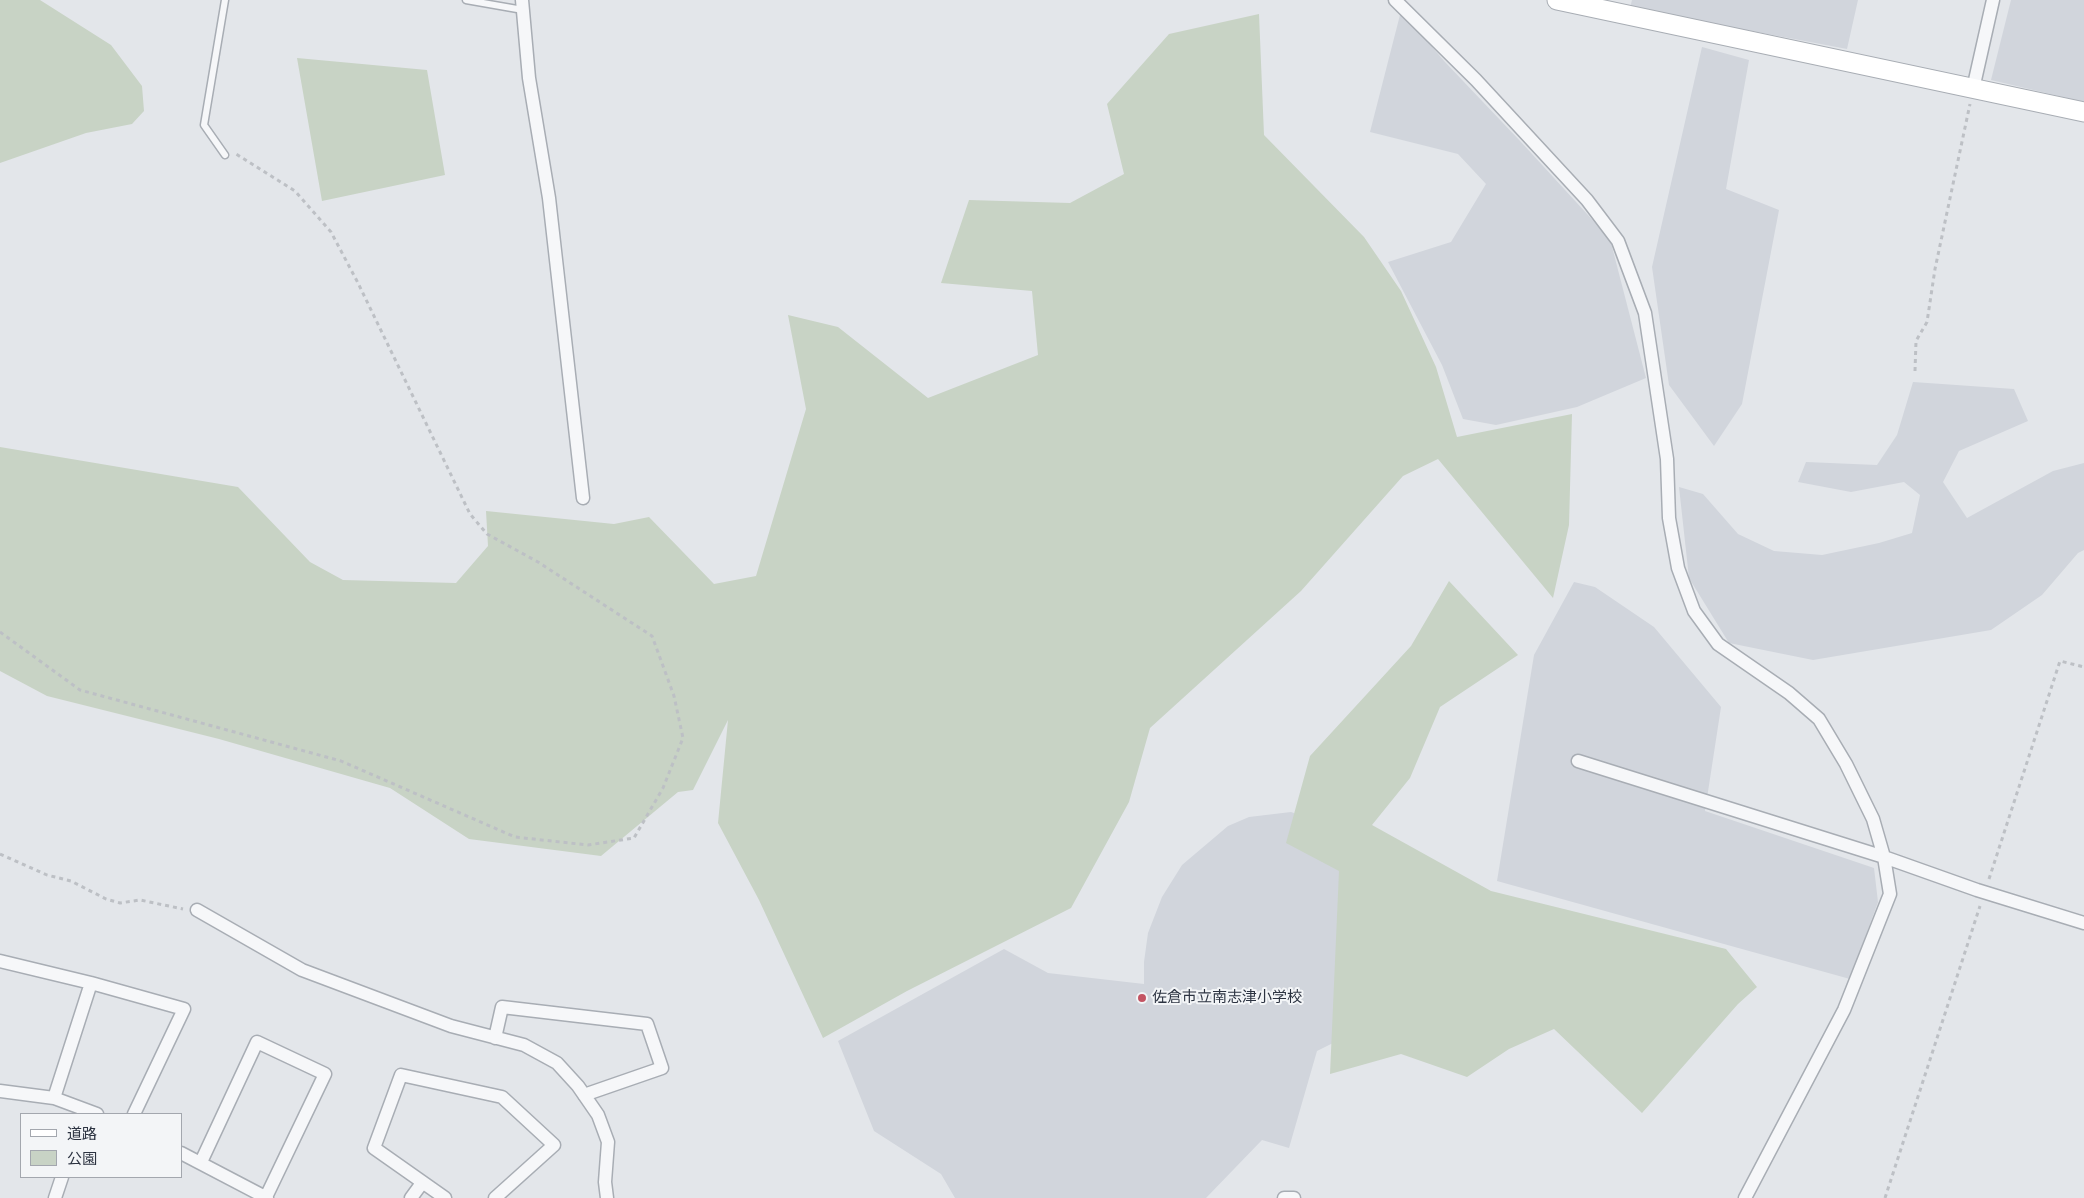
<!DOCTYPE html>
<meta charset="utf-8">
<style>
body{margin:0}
#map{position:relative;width:2084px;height:1198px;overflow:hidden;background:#e3e6ea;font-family:Manrope,"Noto Sans JP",sans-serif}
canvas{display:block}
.legend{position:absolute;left:20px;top:1113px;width:162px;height:65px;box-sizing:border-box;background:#f3f5f7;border:1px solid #a3a7ae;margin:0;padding:6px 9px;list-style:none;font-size:15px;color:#2c3341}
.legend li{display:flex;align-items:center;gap:10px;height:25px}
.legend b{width:25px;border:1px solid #a3a7ae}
</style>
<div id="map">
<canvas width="2084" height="1198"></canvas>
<ul class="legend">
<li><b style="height:6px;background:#fff"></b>道路</li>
<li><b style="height:14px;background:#c8d3c5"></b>公園</li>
</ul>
</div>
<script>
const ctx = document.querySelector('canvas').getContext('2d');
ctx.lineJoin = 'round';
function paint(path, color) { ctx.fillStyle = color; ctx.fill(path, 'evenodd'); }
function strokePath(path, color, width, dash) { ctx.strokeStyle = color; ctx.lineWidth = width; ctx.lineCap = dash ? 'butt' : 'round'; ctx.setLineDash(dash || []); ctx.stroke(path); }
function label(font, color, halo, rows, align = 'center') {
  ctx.font = font + ' Manrope,"Noto Sans JP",sans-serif'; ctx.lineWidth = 4; ctx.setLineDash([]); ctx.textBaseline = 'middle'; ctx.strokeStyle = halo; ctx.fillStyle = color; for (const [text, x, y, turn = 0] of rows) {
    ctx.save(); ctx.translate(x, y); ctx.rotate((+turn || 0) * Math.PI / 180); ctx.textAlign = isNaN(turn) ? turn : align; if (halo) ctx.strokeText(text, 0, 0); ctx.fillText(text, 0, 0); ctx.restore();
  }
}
const built = new Path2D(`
 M1632 0H1858L1847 49 1630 8Z
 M2011 0H2084V102L1991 80Z
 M1401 11 1445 62 1521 142 1610 239 1646 378 1577 407 1496 425 1463 419 1442 365 1388 262 1451 242 1486 184 1458 154 1370 132Z
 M1702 47 1749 60 1726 189 1779 210 1742 404 1714 446 1669 385 1652 267Z
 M1913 382 2014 389 2028 421 1959 451 1943 482 1967 518 2053 471 2084 463V550L2078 553 2042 595 1991 630 1813 660 1729 643 1689 578 1679 487 1703 494 1738 534 1774 551 1822 555 1879 543 1912 533 1920 495 1904 482 1851 492 1798 482 1806 462 1877 465 1897 435Z
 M1574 582 1595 587 1654 627 1721 707 1705 811 1874 868 1878 902 1850 979 1497 881 1534 655Z
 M1291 812 1330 825 1353 861 1343 1038 1317 1051 1289 1148 1262 1140 1206 1198H955L941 1174 874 1131 838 1041 1004 949 1048 973 1144 984V962L1148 933 1162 897 1182 865 1228 826 1249 817Z`);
const green = new Path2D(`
 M0 0H40L111 45 142 86 144 111 132 124 86 133 0 163Z
 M1259 14 1264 135 1364 237 1401 291 1436 367 1457 437 1572 414 1569 525 1553 598 1438 459 1403 476 1301 591 1150 728 1129 802 1071 908 907 991 823 1038 759 900 718 823 728 720 693 790 678 792 601 856 469 839 390 788 219 739 47 696 0 671V447L238 487 310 562 343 580 456 583 488 546 486 511 614 524 649 517 714 584 756 576 806 409 788 315 838 327 928 398 1038 355 1032 291 941 283 969 200 1070 203 1124 174 1107 104 1169 34Z
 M297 58 427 70 445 175 322 201Z
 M1449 581 1518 655 1440 707 1410 778 1372 825 1491 891 1726 949 1757 987 1738 1004 1642 1113 1554 1029 1509 1049 1467 1077 1401 1054 1330 1074 1339 871 1286 843 1310 756 1411 646Z`);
const path = new Path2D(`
 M1915 371 1916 341 1927 322 1935 269 1970 104
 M0 632 80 690 341 761 515 837 588 845 634 838 663 788 683 738 674 696 652 636 538 562 487 534 470 514 358 283 331 232 295 191 236 154
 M0 854 47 875 71 881 106 899 120 903 140 900 183 909
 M1989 879 2060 661 2084 667
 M1885 1198 1980 906`);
const lane = new Path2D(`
 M466 0 523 10
 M225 155 204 125 225 0`);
const street = new Path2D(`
 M522 0 529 78 549 198 583 498
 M1395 0 1476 80 1587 200 1618 241 1645 313 1667 459 1669 518 1678 568 1694 611 1718 644 1789 693 1819 719 1846 764 1873 819 1884 857 1890 894 1844 1010 1745 1198
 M1973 89 1993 0
 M1578 761 1884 857 1977 890 2084 923
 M197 910 302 970 451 1026 524 1045 557 1063 578 1086 598 1115 608 1142 605 1182 607 1198
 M0 961 91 983 184 1009 134 1114
 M495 1038 502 1007 647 1024 662 1068 584 1095
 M0 1091 54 1098 97 1114
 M54 1098 91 983
 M181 1153 267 1198
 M201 1162 257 1042 325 1074 266 1197
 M55 1198 62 1177
 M411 1198 422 1183
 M445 1198 374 1148 401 1075 502 1097 554 1145 495 1198
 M1284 1198H1294`);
const secondary = new Path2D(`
 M1557 0 2084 112`);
const markers = [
 [1142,998,5,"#c35463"]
];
const poiNames = [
 ["佐倉市立南志津小学校",1152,998]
];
paint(built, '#d1d5dc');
paint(green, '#c8d3c5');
strokePath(lane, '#a8adb4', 9);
strokePath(street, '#a8adb4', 15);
strokePath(secondary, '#a8adb4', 21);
strokePath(path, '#bdc0c5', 3, [4, 4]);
strokePath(lane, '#f6f7f9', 6);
strokePath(street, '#f6f7f9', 12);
strokePath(secondary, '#fff', 19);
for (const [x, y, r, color] of markers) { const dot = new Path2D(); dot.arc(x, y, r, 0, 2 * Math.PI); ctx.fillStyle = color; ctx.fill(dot); strokePath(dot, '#f3f5f7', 2); }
label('15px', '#2c3341', '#f3f5f7', poiNames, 'left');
</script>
